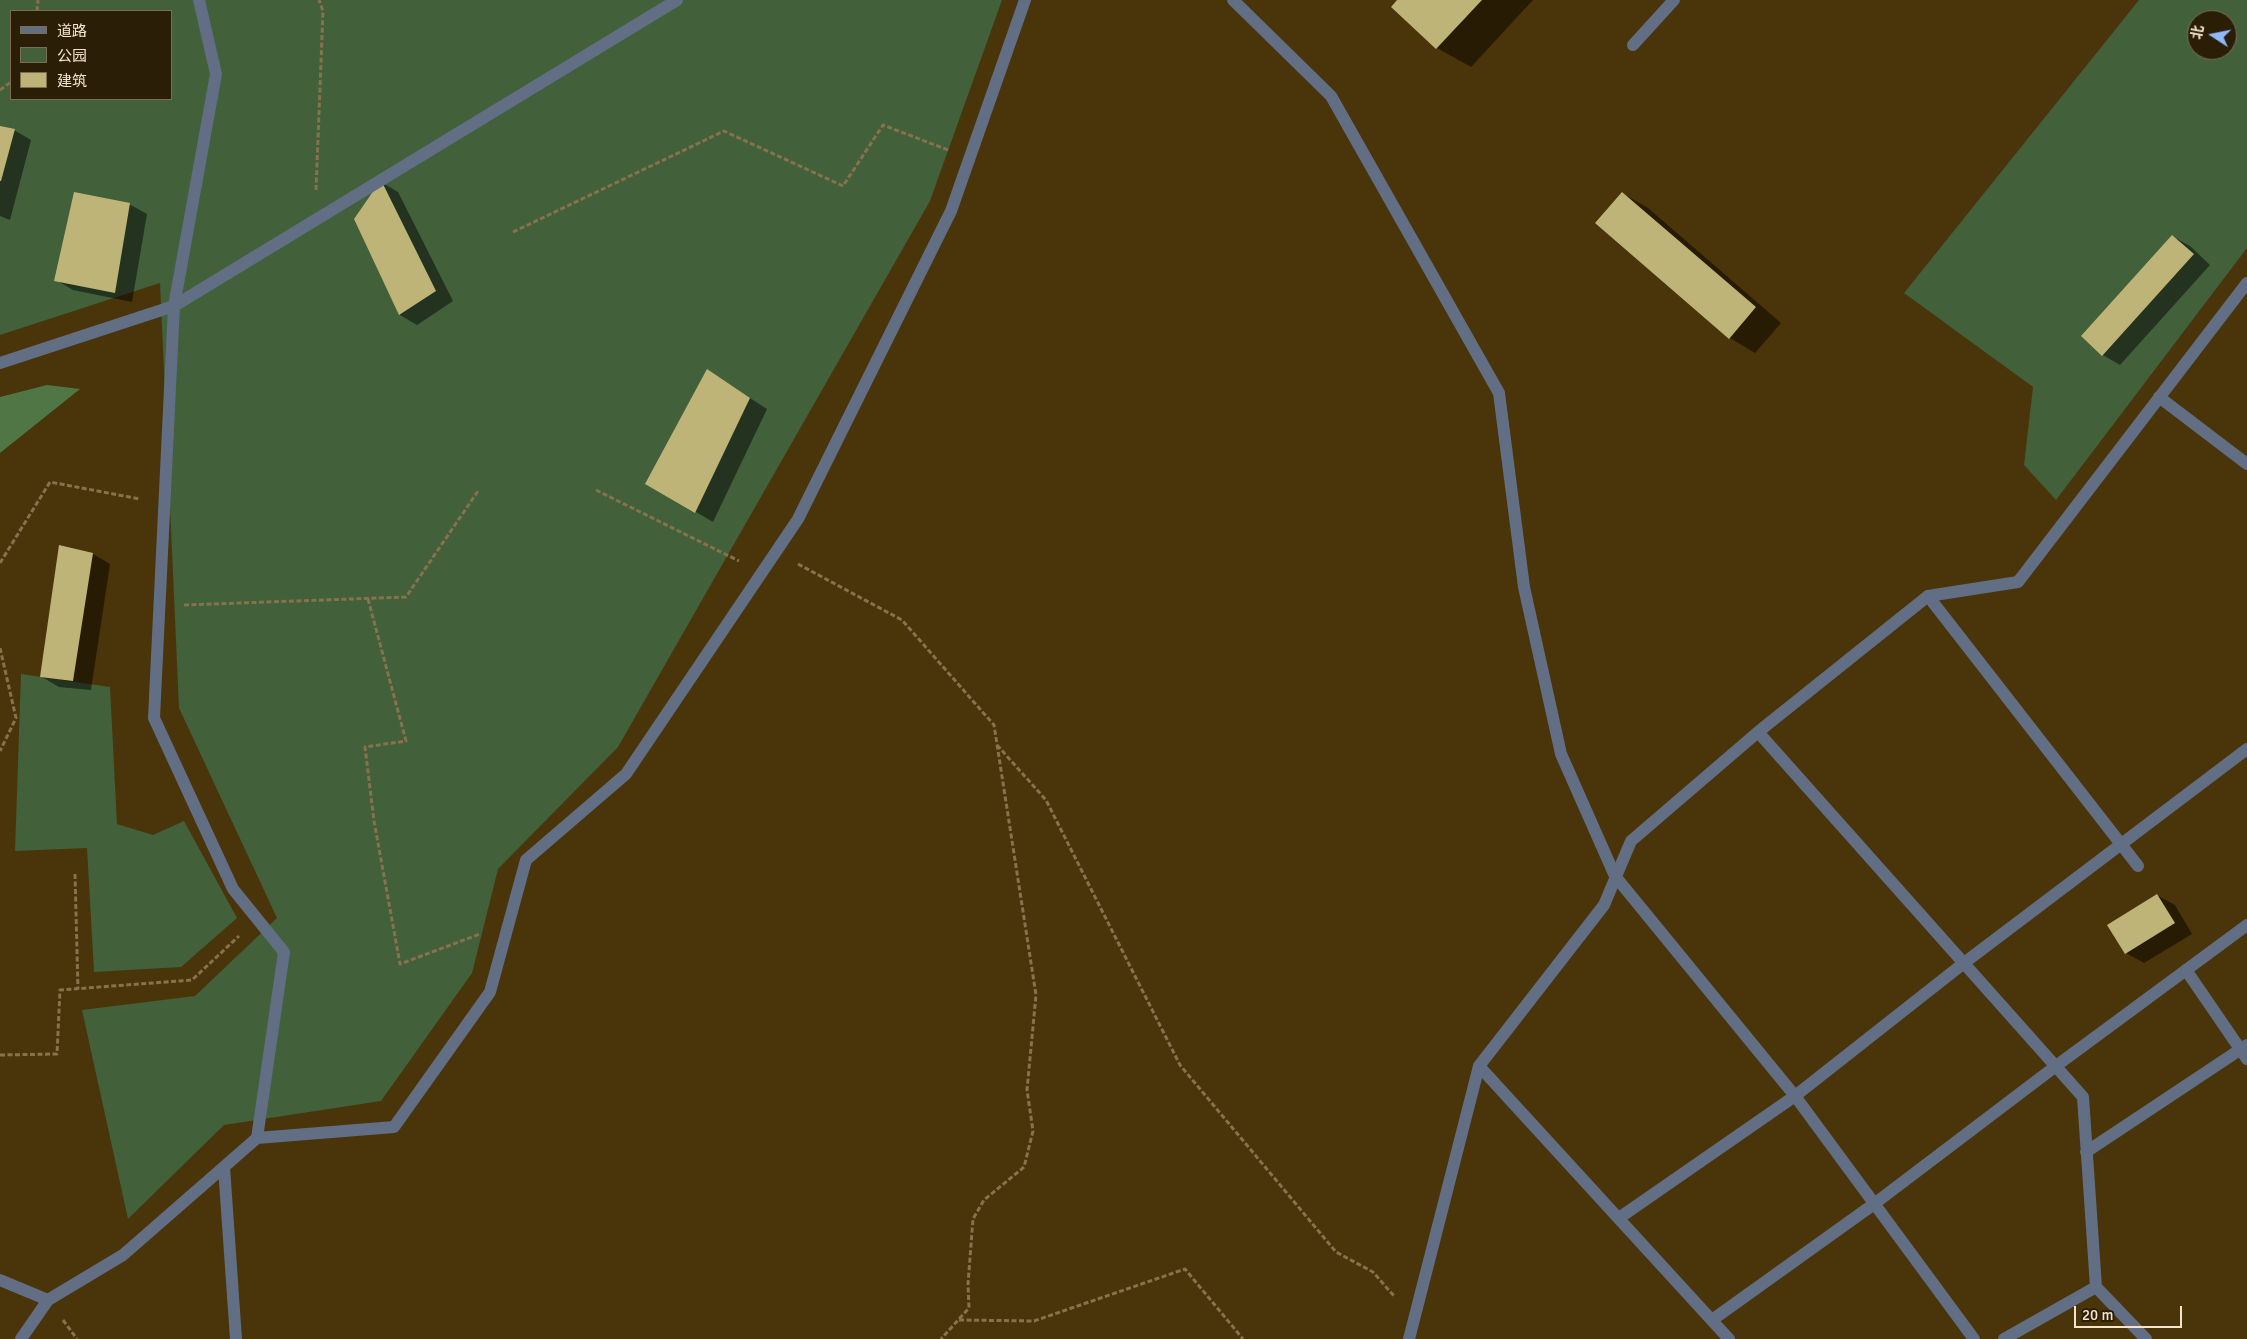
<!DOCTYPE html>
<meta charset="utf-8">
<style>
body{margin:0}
#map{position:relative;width:2247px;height:1339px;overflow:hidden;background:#4a3409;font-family:Signika,"Noto Sans SC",sans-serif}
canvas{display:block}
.legend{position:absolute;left:10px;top:10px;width:162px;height:90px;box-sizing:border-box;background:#2a1e07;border:1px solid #7c6e55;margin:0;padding:6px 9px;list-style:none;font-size:15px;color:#f6e5ca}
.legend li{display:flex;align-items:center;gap:10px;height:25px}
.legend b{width:25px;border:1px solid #7c6e55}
.north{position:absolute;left:2187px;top:10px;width:50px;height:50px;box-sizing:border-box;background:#2a1e07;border:1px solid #7c6e55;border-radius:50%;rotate:281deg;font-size:14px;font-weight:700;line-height:20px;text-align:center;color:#f6e5ca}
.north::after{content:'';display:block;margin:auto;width:18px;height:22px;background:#8eb9fc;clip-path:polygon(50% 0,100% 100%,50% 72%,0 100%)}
.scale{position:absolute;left:2074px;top:1306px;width:108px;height:22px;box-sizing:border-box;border:2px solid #f6e5ca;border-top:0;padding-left:6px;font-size:15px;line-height:18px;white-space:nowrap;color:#f6e5ca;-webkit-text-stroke:4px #2a1e07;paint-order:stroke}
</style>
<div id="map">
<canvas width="2247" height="1339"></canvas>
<ul class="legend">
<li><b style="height:6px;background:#616e84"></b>道路</li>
<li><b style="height:14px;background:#42603a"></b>公园</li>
<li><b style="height:14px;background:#bfb477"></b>建筑</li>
</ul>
<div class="north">北</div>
<div class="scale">20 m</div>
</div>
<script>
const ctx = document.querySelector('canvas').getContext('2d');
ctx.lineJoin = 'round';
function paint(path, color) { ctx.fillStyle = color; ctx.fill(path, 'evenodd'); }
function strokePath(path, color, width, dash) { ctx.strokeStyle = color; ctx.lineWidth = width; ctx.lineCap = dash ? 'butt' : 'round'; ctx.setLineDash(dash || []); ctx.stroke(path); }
const green = new Path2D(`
 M0 0H1002L930 201 618 747 498 869 472 973 381 1101 224 1125 128 1219 82 1010 195 996 277 918 179 708 160 283 0 335ZM11 11H171V99H11Z
 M2139 0H2247V248L2056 500 2024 465 2033 387 1904 293ZM2197 20H2227V50H2197Z
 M21 674 110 687 117 824 153 835 184 821 237 918 181 967 94 972 87 848 15 851Z`);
const forest = new Path2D(`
 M47 385 80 389 0 453V397Z`);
const shadow = new Path2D(`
 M1399 0H1533L1471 67 1437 48 1393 7Z
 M0 127 14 130 31 140 10 220 0 216Z
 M381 182 398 192 453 301 417 325 400 315 355 219Z
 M1622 193 1648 208 1781 323 1755 353 1730 338Z
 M129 204 147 214 132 302 73 290 56 280Z
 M2172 236 2190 246 2210 265 2120 365 2103 355 2082 336Z
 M708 371 767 409 713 522 647 483Z
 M93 554 110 564 91 690 59 687 42 677Z
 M2157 895 2175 905 2192 934 2144 963 2126 953Z`);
const building = new Path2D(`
 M1397 0H1482L1436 49 1391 7Z
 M0 126 15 129 1 181H0Z
 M381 180 436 291 399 315 354 219Z
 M74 192 130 203 115 293 54 281Z
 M1622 192 1756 307 1729 339 1595 223Z
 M2172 235 2194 254 2102 356 2081 336Z
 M707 369 750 398 695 513 645 484Z
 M59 545 93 553 73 681 40 677Z
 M2157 894 2175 923 2125 954 2107 925Z`);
const path = new Path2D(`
 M37 11 38 0
 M0 90 11 82
 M316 190 323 11 319 0
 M513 232 724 131 843 186 883 125 948 150
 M596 490 739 561
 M0 563 50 482 140 499
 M798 564 902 620 994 725 1036 995 1027 1090 1033 1131 1024 1167 984 1200 973 1219 968 1284 969 1308 941 1339
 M368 599 406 741 365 747 374 821 400 964 480 934
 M184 605 406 597 478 491
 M0 648 16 718 0 751
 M997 745 1046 800 1180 1065 1336 1252 1373 1272 1394 1296
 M75 874 78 989
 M0 1055 57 1054 60 990 192 980 239 936
 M63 1320 77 1339
 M959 1320 1034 1321 1185 1269 1243 1339`);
const lane = new Path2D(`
 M1233 0 1331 96 1499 393 1524 587 1561 754 1615 876
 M1633 45 1674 0
 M1928 596 2138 866
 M1619 1218 1795 1096 1964 963 2247 749
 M1712 1320 1874 1204 2056 1066 2247 925`);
const street = new Path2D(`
 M199 0 216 74 174 306 154 718 233 889 284 952 257 1138
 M0 363 174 306 677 0
 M2159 397 2247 464
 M1758 732 2083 1097 2096 1287
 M1615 876 1795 1096 1974 1339
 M2186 970 2247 1059
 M1479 1066 1729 1339
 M2086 1152 2247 1045
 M224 1167 236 1339
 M0 1280 48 1300
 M21 1339 48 1300 123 1255 257 1138 394 1127 490 992 526 860 626 774 798 519 951 211 1025 0
 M1409 1339 1479 1066 1604 905 1631 841 1758 732 1928 596 2018 582 2247 283
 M2004 1339 2096 1287 2146 1339`);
paint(green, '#42603a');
paint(forest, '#507646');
paint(shadow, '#0007');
paint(building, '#bfb477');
strokePath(path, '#86724d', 3, [5, 2.5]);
strokePath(lane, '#616e84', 12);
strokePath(street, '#616e84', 12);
</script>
